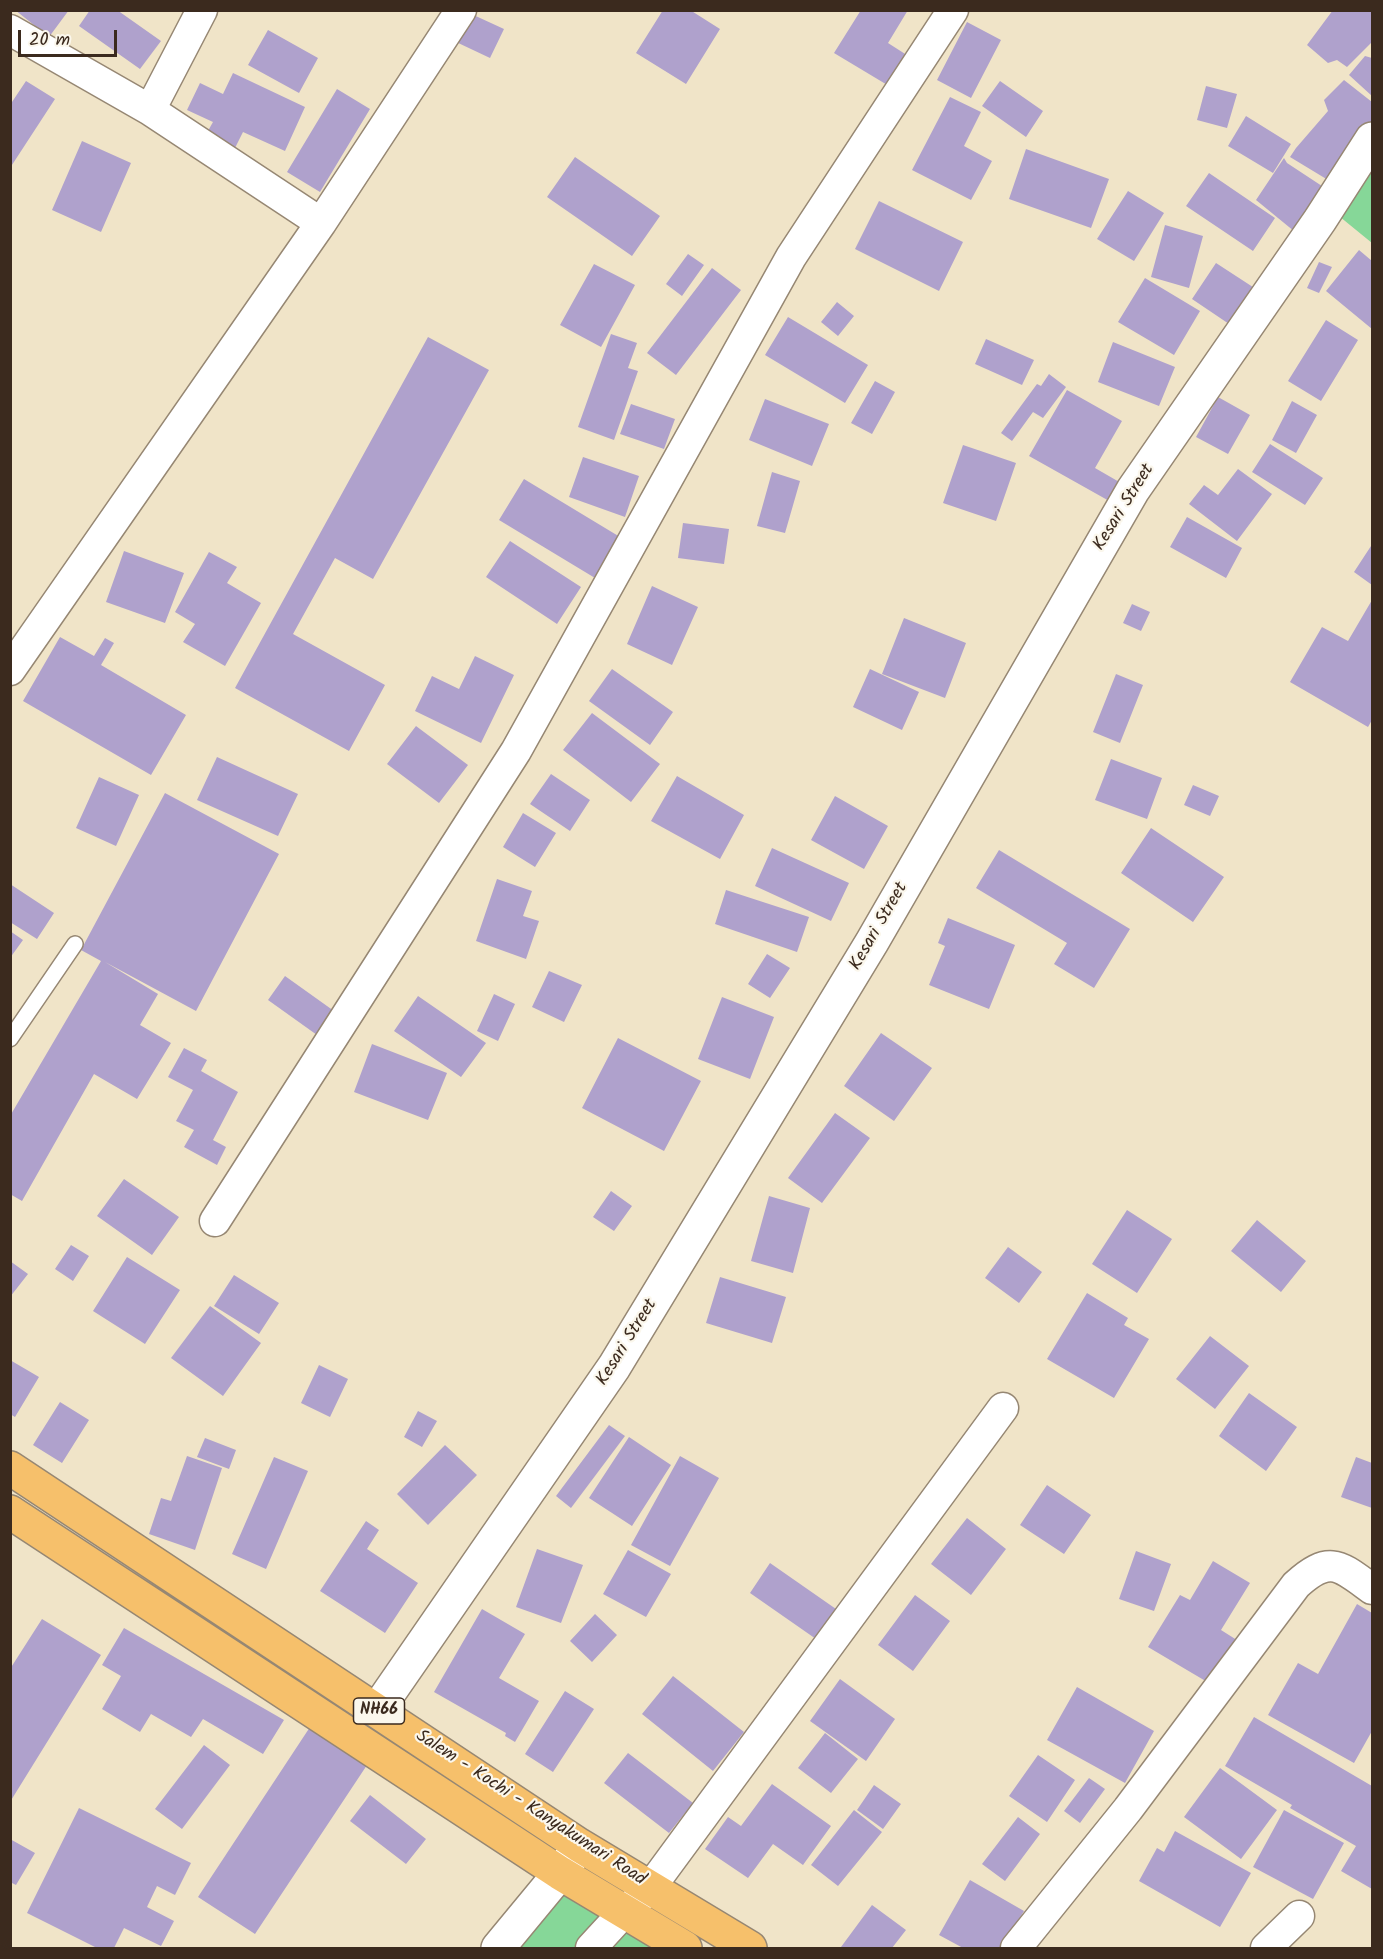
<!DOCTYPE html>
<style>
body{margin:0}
#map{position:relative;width:1383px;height:1959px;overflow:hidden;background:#f0e4c8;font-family:Kalam,sans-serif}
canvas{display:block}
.frame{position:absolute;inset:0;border:12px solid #3b2a1e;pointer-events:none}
.scale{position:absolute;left:18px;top:30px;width:99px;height:27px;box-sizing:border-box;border:3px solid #3b2a1e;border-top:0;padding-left:8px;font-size:18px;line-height:21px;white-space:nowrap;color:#3b2a1e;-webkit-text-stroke:4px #fbf7ec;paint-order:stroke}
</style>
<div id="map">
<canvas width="1383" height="1959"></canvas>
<div class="frame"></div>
<div class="scale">20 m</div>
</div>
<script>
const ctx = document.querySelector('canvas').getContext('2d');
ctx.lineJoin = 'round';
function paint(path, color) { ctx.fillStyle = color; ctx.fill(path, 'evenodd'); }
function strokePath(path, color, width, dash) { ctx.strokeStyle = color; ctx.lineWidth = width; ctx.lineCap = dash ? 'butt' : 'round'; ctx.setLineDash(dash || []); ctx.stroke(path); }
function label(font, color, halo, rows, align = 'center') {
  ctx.font = font + ' Kalam,sans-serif'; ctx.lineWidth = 4.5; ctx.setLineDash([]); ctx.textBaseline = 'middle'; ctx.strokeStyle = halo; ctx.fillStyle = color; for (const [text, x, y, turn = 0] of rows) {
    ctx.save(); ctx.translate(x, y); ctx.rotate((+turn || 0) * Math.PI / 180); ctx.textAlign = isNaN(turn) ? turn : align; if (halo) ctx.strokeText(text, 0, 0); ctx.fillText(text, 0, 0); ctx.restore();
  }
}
const green = new Path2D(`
 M1372 151V243L1334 212Z
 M565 1885 671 1948H511Z`);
const building = new Path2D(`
 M15 10H69L49 37Z
 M90 10H117L161 41 140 69 79 26Z
 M663 10H690L720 29 686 84 636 53Z
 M861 10H908L888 43 913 59 894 89 834 53Z
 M1333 10H1372V42L1347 67 1337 60 1328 63 1307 45Z
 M467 12 504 29 490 58 454 41Z
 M967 22 1001 40 971 98 937 80Z
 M268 30 318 58 299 93 248 65Z
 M1365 56 1372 58V96L1349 75Z
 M233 73 305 107 285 151 243 132 233 152 204 138 213 122 187 110 200 83 223 94Z
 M1344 80 1372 102V128L1328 180 1290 157 1296 148 1328 111 1324 100Z
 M26 81 55 99 10 168V105Z
 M1000 81 1043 111 1026 137 982 106Z
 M1206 86 1237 94 1227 128 1197 120Z
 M337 89 370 109 320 192 287 172Z
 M950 97 981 112 964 146 992 161 971 200 912 170Z
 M1246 116 1291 144 1273 173 1228 146Z
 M82 141 131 163 101 232 52 210Z
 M1026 149 1109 179 1091 228 1009 199Z
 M575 157 660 216 632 256 547 197Z
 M1284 158 1287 163 1328 190 1300 236 1256 200Z
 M1209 173 1275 218 1253 251 1186 206Z
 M1128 191 1164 213 1134 261 1097 239Z
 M879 201 963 242 939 291 855 249Z
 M1165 225 1203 236 1189 288 1151 277Z
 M1359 250 1372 261V329L1326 291Z
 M688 254 704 265 682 296 666 284Z
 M1319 262 1332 267 1319 293 1307 288Z
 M1216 263 1259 291 1235 328 1192 299Z
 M594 264 635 285 601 347 560 325Z
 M712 268 741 290 676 375 647 353Z
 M1145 278 1200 311 1174 355 1118 322Z
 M837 302 854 316 838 336 821 322Z
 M788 317 868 365 845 403 765 355Z
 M1326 320 1358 340 1321 401 1288 381Z
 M611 334 637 343 628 368 638 371 614 440 578 427Z
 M428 337 489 370 373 579 335 558 293 634 385 685 349 751 235 688Z
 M986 339 1034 360 1022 385 975 364Z
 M1113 342 1175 367 1159 406 1098 382Z
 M1049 374 1066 387 1043 418 1033 412 1012 441 1001 433 1037 384 1041 386Z
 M875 381 895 392 872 434 851 423Z
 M1067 390 1122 421 1095 468 1121 483 1111 502 1029 456Z
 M1218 397 1250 415 1228 454 1196 437Z
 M765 399 829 424 812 466 749 440Z
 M1292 401 1317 415 1296 453 1272 440Z
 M631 404 675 419 664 449 620 434Z
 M1270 444 1323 478 1305 505 1252 472Z
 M963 445 1016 463 996 521 943 503Z
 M583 457 639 476 625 517 569 497Z
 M1238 469 1272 494 1237 541 1189 504 1204 485 1218 495Z
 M772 472 800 481 785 533 757 526Z
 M524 479 620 537 595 578 499 520Z
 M1187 517 1242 548 1226 578 1170 547Z
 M683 523 729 529 724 564 678 558Z
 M510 541 581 587 557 624 486 577Z
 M1371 546 1372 547V585L1354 572Z
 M124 551 184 573 165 623 106 602Z
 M209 552 237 567 227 583 261 603 225 666 183 642 195 624 175 612Z
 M652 586 698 607 672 665 627 644Z
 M1372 600V720L1368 727 1290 682 1322 627 1348 641Z
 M1132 604 1150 612 1141 631 1123 623Z
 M904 618 966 643 945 698 882 674Z
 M60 637 94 656 105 638 114 643 101 665 186 715 151 775 23 701Z
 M475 656 514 675 481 743 415 711 432 676 459 689Z
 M612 669 673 712 650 745 589 701Z
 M870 669 919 692 902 730 853 707Z
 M1116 674 1143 685 1120 743 1093 732Z
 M592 713 660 764 631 802 563 750Z
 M416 726 468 765 439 803 387 764Z
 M217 757 298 794 278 836 197 800Z
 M1111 759 1162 778 1147 819 1095 800Z
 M551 774 590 800 570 831 530 804Z
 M677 776 744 815 720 859 651 821Z
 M99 777 139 795 116 846 76 828Z
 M1193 785 1219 796 1210 816 1184 805Z
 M165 793 279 854 196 1011 105 962 158 994 140 1025 171 1043 137 1099 94 1074 22 1201 10 1194V1116L101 961 81 950Z
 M835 796 888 826 864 869 811 840Z
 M523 813 556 833 535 867 503 847Z
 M1151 828 1224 877 1193 922 1121 873Z
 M772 848 849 883 831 921 755 886Z
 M999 850 1130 929 1094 988 1054 964 1067 943 976 888Z
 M497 879 532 891 523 916 539 921 526 959 476 941Z
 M10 884 54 913 37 939 10 922Z
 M726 890 809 917 797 952 715 924Z
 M948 918 1015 945 989 1009 929 985 945 946 938 943Z
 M10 931 23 940 10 958Z
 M767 954 790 968 770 998 748 984Z
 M549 971 582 985 564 1022 532 1007Z
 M285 976 334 1011 317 1035 268 1000Z
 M494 994 515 1004 498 1041 477 1031Z
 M418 996 486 1043 461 1077 394 1031Z
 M722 997 774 1017 750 1079 698 1059Z
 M881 1033 932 1068 894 1121 844 1086Z
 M618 1038 701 1081 664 1151 582 1108Z
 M372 1044 447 1073 428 1120 354 1092Z
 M184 1048 207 1060 201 1071 238 1092 213 1140 226 1147 217 1165 184 1147 194 1130 176 1121 193 1090 168 1077Z
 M835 1113 870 1138 822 1203 788 1178Z
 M124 1179 179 1217 152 1255 97 1216Z
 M611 1191 632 1206 614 1231 593 1217Z
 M769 1196 810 1208 793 1273 751 1261Z
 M1127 1210 1172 1239 1137 1293 1092 1264Z
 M1257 1220 1306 1261 1281 1292 1231 1251Z
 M71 1245 89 1256 73 1281 55 1269Z
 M1008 1247 1042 1272 1019 1303 985 1278Z
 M127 1257 180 1290 145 1344 93 1311Z
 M10 1261 28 1274 10 1297Z
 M234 1275 279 1303 259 1334 214 1306Z
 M720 1277 786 1297 772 1343 706 1323Z
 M1087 1293 1128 1318 1124 1325 1149 1339 1114 1398 1047 1359Z
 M210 1306 261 1343 223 1396 171 1358Z
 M1210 1336 1249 1366 1215 1409 1176 1379Z
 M10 1360 39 1377 15 1417 10 1414Z
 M319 1365 348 1379 330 1417 301 1403Z
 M1249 1393 1297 1427 1266 1471 1219 1436Z
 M60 1402 89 1420 62 1463 33 1445Z
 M418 1411 437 1421 422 1447 404 1437Z
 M609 1425 625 1436 571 1508 556 1496Z
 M629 1437 671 1465 632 1526 589 1498Z
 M205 1438 236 1450 229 1469 197 1457Z
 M445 1445 477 1475 428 1525 397 1494Z
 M187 1456 222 1468 195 1550 149 1534 161 1498 171 1501Z
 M680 1456 719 1478 670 1566 631 1545Z
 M274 1457 308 1471 266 1569 232 1554Z
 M1356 1457 1372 1463V1508L1341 1497Z
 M1047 1485 1091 1515 1064 1554 1020 1525Z
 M967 1518 1006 1549 971 1595 931 1564Z
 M366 1521 379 1530 367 1549 418 1583 385 1633 320 1591Z
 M537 1549 583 1565 561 1623 516 1607Z
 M628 1550 671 1574 646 1617 603 1594Z
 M1136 1551 1171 1564 1154 1611 1119 1599Z
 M1213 1561 1250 1583 1221 1630 1240 1642 1214 1686 1148 1647 1180 1595 1190 1600Z
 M770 1563 836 1609 816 1639 750 1593Z
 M915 1595 950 1621 913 1671 878 1645Z
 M1357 1604 1372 1613V1731L1354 1763 1268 1715 1298 1663 1318 1674Z
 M482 1609 525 1634 499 1678 539 1701 515 1742 505 1736 506 1733 434 1692Z
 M595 1614 617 1635 592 1662 570 1641Z
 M42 1619 101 1655 10 1802V1669Z
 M124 1628 284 1720 263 1754 203 1719 191 1737 151 1714 140 1732 102 1709 121 1676 102 1665Z
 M673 1676 744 1732 713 1771 642 1714Z
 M840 1679 895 1719 866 1761 810 1721Z
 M1077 1687 1154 1731 1125 1783 1047 1740Z
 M565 1691 594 1709 553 1772 525 1754Z
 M1254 1717 1372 1786V1889L1341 1871 1356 1846 1290 1808 1292 1805 1225 1766Z
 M312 1724 369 1762 255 1934 198 1897Z
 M825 1733 858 1759 831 1793 798 1768Z
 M204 1745 230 1765 182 1829 155 1809Z
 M628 1753 693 1803 669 1833 604 1783Z
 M1038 1755 1075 1780 1047 1822 1009 1796Z
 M1220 1768 1277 1810 1241 1859 1184 1817Z
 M1089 1778 1105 1789 1080 1823 1064 1811Z
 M772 1784 831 1826 803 1865 773 1844 748 1878 705 1849 728 1817 741 1826Z
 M874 1785 901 1804 883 1829 857 1810Z
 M370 1795 426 1839 406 1864 350 1821Z
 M79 1808 191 1863 175 1895 157 1886 147 1907 174 1921 161 1946 124 1928 114 1948H97L27 1913Z
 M854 1810 882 1832 838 1886 811 1865Z
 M1284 1810 1344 1843 1313 1899 1253 1867Z
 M1018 1817 1040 1834 1005 1881 982 1864Z
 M1175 1831 1251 1873 1220 1927 1139 1881 1157 1848 1164 1852Z
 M10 1839 35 1853 16 1885 10 1882Z
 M970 1880 1024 1911 1002 1948H963L939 1935Z
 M872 1905 906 1930 892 1948H843L841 1947Z`);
const service = new Path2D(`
 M10 1039 75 944`);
const minor = new Path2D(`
 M10 30 150 110 321 223
 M150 110 202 10
 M10 670 321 223 461 10
 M215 1221 516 751 791 257 953 10
 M591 1948 625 1911 650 1888 1003 1408
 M1016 1948 1128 1809 1296 1585C1330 1554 1340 1566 1372 1589
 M1266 1948 1299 1916`);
const tertiary = new Path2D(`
 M377 1710 614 1367 872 942 1133 490 1320 220 1372 139
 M498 1948 560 1873 577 1849`);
const trunk = new Path2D(`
 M10 1468 579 1845 750 1948
 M10 1512 560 1873 685 1948`);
const shields = [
 [379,1711,51]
];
const shieldNames = [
 ["NH66",379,1711]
];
const streetNames = [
 ["Kesari Street",1125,508,-58],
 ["Kesari Street",880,927,-60],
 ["Kesari Street",628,1343,-58],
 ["Salem - Kochi - Kanyakumari Road",530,1809,33]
];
paint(green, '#86d798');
paint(building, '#afa1cc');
strokePath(service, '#968773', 18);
strokePath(minor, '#968773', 33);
strokePath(tertiary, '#968773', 36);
strokePath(trunk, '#968773', 36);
strokePath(service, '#fff', 15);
strokePath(minor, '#fff', 30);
strokePath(tertiary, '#fff', 33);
strokePath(trunk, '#f6c06b', 33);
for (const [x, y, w] of shields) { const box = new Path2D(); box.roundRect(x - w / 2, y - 13, w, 26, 4.5); ctx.fillStyle = '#fbf7ec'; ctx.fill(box); strokePath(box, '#3b2a1e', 1.5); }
label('bold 16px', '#3b2a1e', null, shieldNames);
label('18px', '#3b2a1e', '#fbf7ec', streetNames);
</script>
